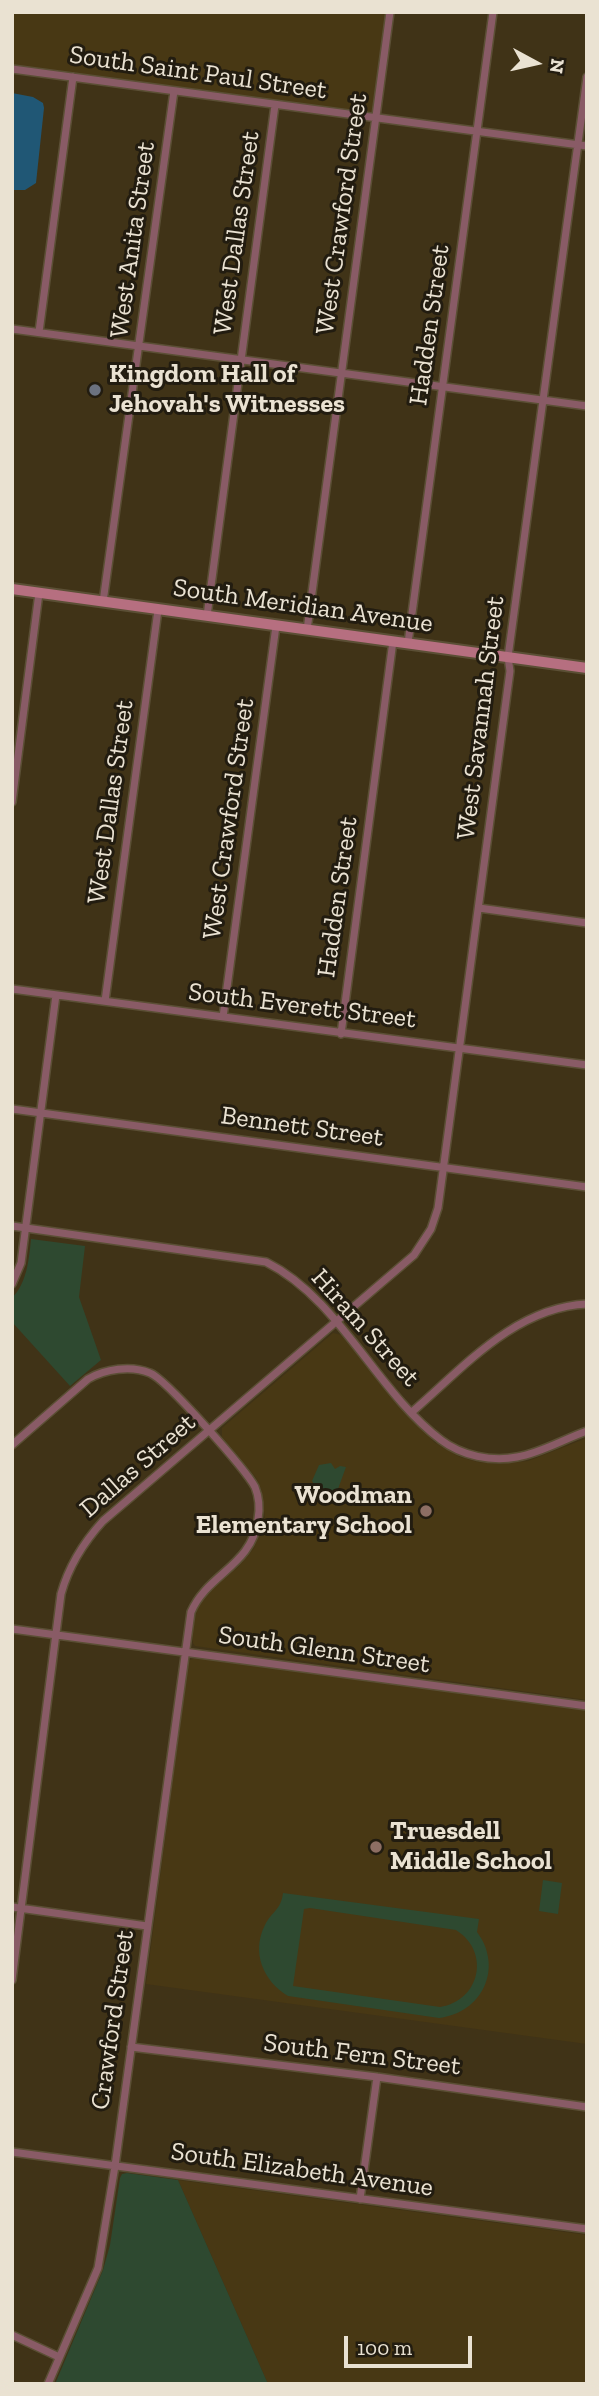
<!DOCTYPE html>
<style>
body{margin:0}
#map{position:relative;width:599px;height:2396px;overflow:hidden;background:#403317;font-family:"Zilla Slab",serif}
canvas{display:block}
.frame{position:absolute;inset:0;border:14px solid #eae2d2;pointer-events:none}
.north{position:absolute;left:501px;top:28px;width:70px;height:70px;-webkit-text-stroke:5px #221c10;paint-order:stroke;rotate:98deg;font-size:19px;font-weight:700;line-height:28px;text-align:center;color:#eae2d2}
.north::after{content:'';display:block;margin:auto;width:24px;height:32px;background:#eae2d2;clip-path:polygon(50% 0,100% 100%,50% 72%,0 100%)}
.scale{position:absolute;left:344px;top:2336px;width:128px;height:32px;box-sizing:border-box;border:4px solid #eae2d2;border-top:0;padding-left:9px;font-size:21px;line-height:24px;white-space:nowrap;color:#eae2d2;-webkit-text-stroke:5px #221c10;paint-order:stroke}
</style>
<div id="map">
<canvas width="599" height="2396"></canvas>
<div class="frame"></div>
<div class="north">N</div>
<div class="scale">100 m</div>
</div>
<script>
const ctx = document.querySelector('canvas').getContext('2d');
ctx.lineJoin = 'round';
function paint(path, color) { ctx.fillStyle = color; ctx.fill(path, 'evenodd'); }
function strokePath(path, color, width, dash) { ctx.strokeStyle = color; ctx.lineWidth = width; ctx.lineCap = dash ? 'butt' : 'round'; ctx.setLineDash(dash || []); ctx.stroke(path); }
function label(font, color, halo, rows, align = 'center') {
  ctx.font = font + ' "Zilla Slab",serif'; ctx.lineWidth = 6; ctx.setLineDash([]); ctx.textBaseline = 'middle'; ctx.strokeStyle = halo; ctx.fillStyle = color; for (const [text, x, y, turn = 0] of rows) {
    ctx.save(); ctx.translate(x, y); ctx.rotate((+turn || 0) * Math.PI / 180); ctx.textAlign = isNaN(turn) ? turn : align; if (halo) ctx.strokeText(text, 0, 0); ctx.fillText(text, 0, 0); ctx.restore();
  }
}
const built = new Path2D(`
 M12 12H390L376 118 12 69Z
 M333 1333 341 1335 434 1442 460 1457 478 1462 497 1464 528 1461 587 1438V1700L195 1646 193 1643 192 1633 197 1609 211 1589 238 1567 254 1548 265 1518 261 1489 256 1478 222 1437V1428Z
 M199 1657 587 1710V2044L146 1984 188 1664 190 1660Z
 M178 2180 587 2235V2384H268Z`);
const green = new Path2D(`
 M31 1239 85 1246 79 1297 101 1360 70 1386 12 1322V1298C27 1283 29 1259 31 1239Z
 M331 1463 335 1469 340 1466 346 1467 334 1500 321 1494 312 1481 319 1465Z
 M543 1880 562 1883 558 1914 539 1911Z
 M283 1893 479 1919 477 1932C504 1968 482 2013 439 2018L288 1996C263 1981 251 1952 265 1925 272 1911 281 1910 283 1893ZM310 1908 456 1930C491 1952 480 2001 440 2007L293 1986 304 1909Z
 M127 2173 178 2180 268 2384H55L103 2270 110 2245 120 2178 122 2174Z`);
const water = new Path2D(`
 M12 93 33 97 43 103 44 108 36 183 25 190H12Z`);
const street = new Path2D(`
 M12 69 587 146
 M12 329 587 406
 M39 332 73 77
 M103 602 174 91
 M207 616 275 105
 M307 630 390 12
 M408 643 493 12
 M12 802 39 593
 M479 908 587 923
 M12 989 587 1065
 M105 1001 158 610
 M223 1017 276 626
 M341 1034 393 641
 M12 1109 587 1187
 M12 1226 266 1262C340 1299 376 1391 441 1440 462 1456 492 1462 517 1457 541 1453 564 1439 587 1431
 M12 1284 21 1263 56 995
 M412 1412C463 1368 515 1307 587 1304
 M12 1445 88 1379C105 1369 131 1365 150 1373 166 1379 246 1470 255 1487 259 1497 260 1508 258 1519 252 1566 208 1573 191 1612L115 2166 98 2268 48 2384
 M12 1629 587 1706
 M12 1907 147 1926
 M12 1980 61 1594C69 1565 83 1543 103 1521L414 1255 431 1229 438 1208 510 671 508 657 587 77
 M131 2047 377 2077 587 2107
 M12 2152 587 2229
 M360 2199 377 2077
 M12 2335 59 2357`);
const secondary = new Path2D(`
 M12 589 587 668`);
const markers = [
 [95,390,7,"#6b7280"],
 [426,1511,7,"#8d6e63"],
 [376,1847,7,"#8d6e63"]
];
const streetNames = [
 ["South Saint Paul Street",198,73,8],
 ["West Crawford Street",342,214,-82],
 ["West Dallas Street",237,233,-82],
 ["West Anita Street",133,240,-82],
 ["Hadden Street",430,325,-82],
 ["South Meridian Avenue",303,606,8],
 ["West Savannah Street",481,718,-83],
 ["West Dallas Street",111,802,-82],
 ["West Crawford Street",229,819,-82],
 ["Hadden Street",338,897,-82],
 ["South Everett Street",302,1006,7],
 ["Bennett Street",302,1127,8],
 ["Hiram Street",365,1328,48],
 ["Dallas Street",138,1466,-41],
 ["South Glenn Street",324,1650,8],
 ["Crawford Street",113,2020,-82],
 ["South Fern Street",362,2055,7],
 ["South Elizabeth Avenue",302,2170,8]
];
const poiNames = [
 ["Kingdom Hall of",109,375],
 ["Jehovah's Witnesses",109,405],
 ["Woodman",412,1496,"right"],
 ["Elementary School",412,1526,"right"],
 ["Truesdell",390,1832],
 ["Middle School",390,1862]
];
paint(built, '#483814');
paint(green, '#2e4930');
paint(water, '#205775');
strokePath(street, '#5b4f35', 10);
strokePath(secondary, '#5b4f35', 14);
strokePath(street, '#895b66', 7);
strokePath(secondary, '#b66f80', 10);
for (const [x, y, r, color] of markers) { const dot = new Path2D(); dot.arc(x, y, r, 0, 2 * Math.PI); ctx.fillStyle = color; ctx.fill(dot); strokePath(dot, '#221c10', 2.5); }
label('26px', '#eae2d2', '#221c10', streetNames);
label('bold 26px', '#eae2d2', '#221c10', poiNames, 'left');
</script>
